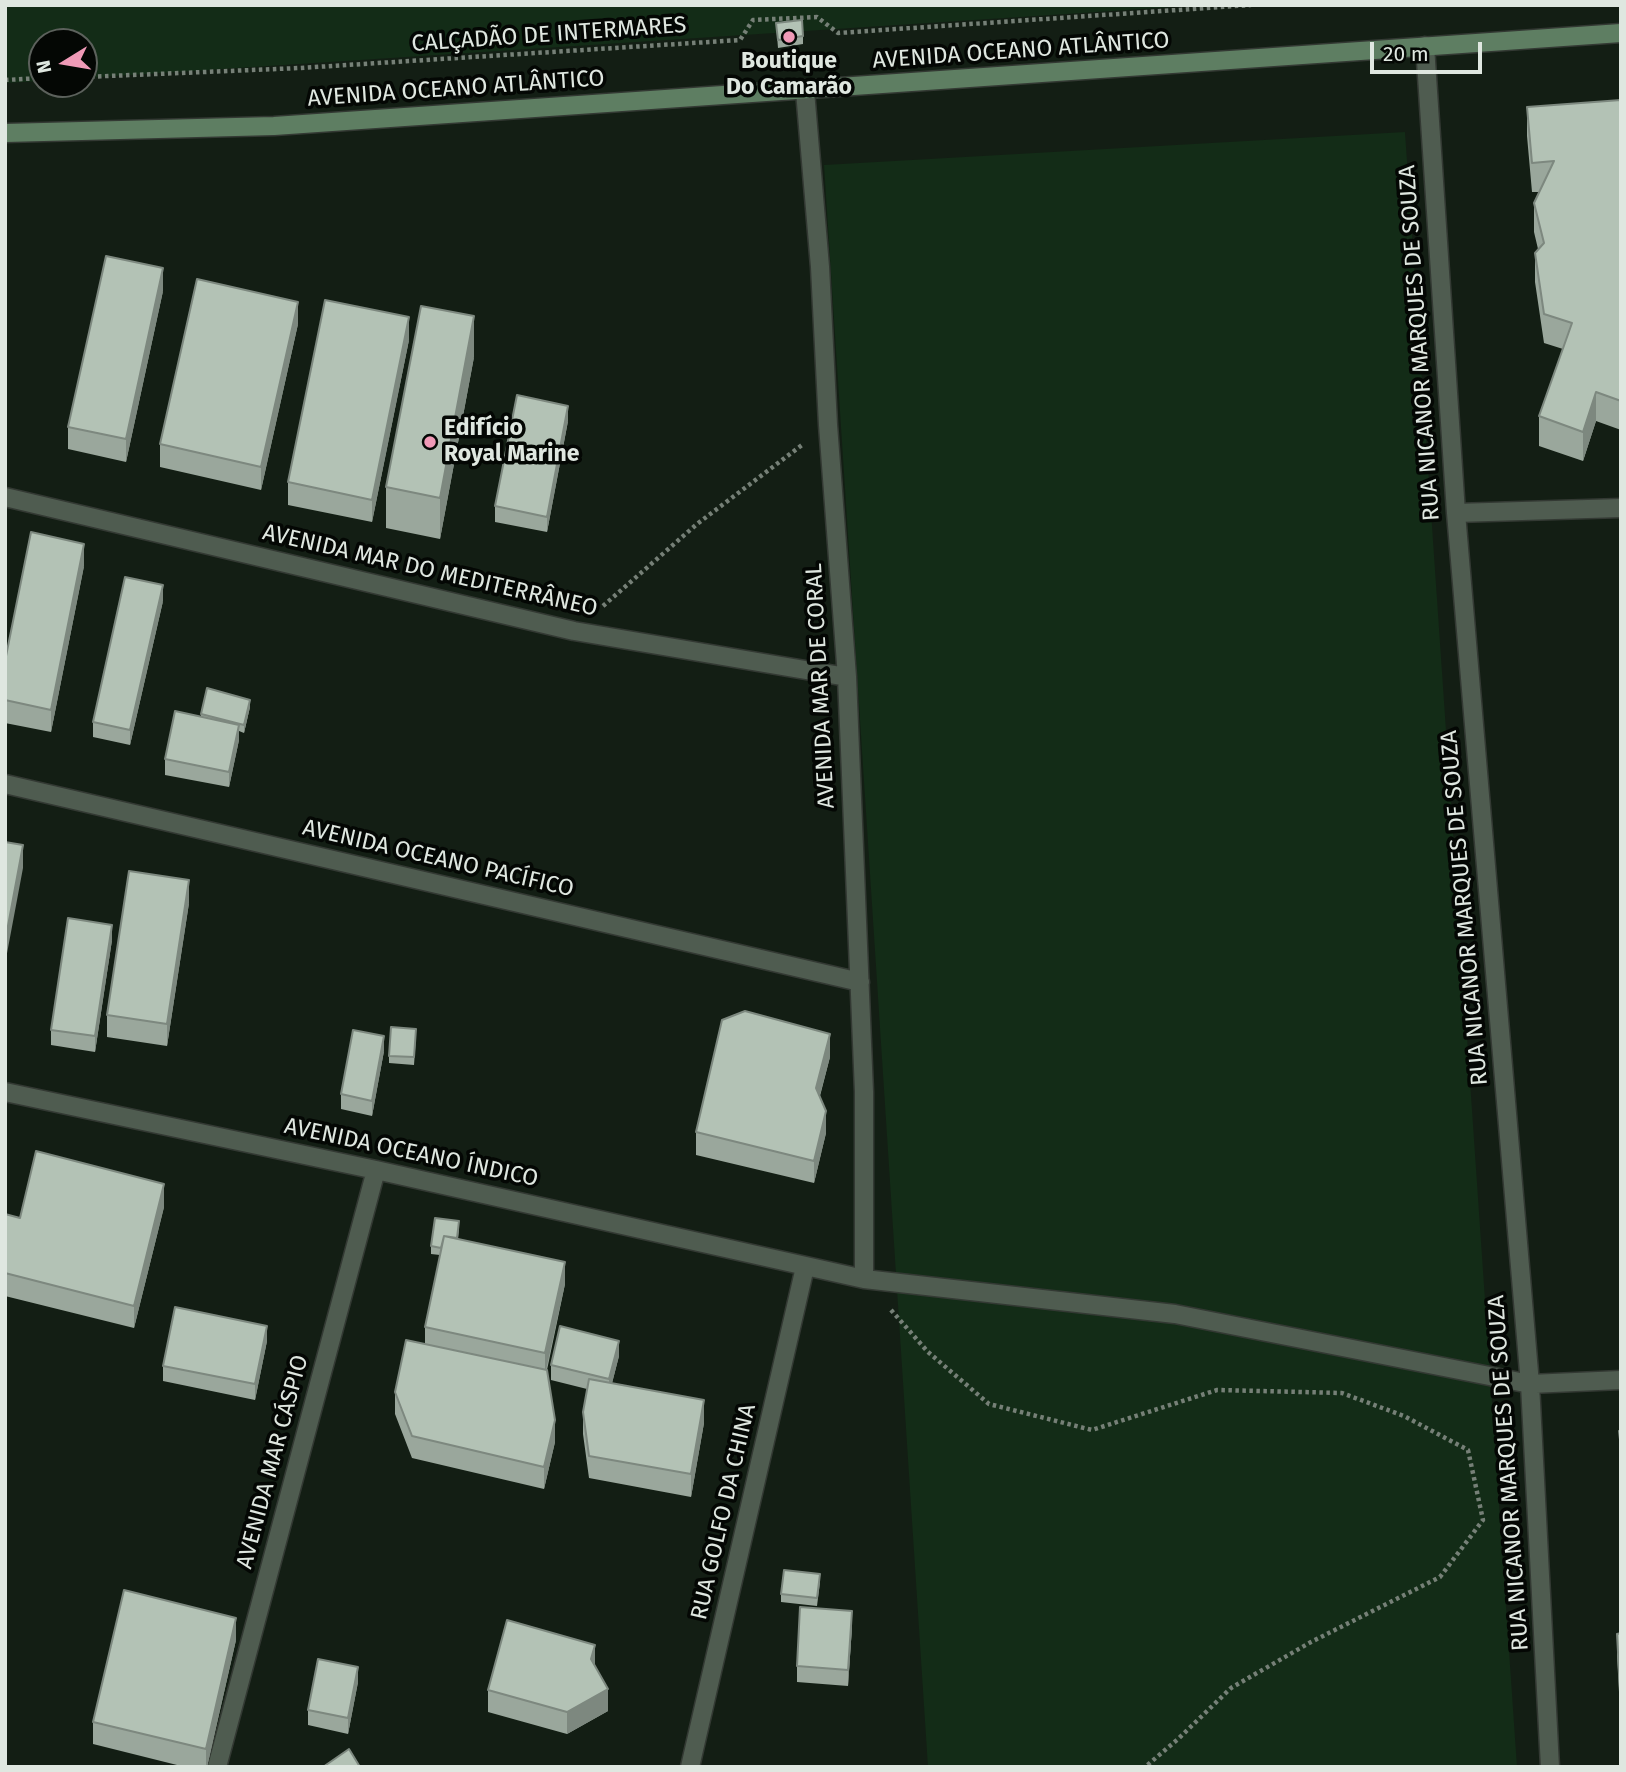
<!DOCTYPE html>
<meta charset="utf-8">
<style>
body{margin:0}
#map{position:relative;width:1626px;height:1772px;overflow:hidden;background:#131e14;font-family:"Fira Sans",sans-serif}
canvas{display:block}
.frame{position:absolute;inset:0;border:7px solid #dfe7e0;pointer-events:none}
.north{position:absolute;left:28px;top:28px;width:70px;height:70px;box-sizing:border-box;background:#040704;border:2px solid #5c615c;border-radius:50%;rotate:259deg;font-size:19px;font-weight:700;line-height:28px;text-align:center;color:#dfe7e0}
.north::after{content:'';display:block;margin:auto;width:24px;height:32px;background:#f09ab7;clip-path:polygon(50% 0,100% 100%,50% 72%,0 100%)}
.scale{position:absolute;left:1370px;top:42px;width:112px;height:32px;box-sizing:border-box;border:4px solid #dfe7e0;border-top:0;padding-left:9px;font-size:21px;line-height:24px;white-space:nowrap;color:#dfe7e0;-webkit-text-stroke:5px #040704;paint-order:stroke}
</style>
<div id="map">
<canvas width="1626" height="1772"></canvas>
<div class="frame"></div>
<div class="north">N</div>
<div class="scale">20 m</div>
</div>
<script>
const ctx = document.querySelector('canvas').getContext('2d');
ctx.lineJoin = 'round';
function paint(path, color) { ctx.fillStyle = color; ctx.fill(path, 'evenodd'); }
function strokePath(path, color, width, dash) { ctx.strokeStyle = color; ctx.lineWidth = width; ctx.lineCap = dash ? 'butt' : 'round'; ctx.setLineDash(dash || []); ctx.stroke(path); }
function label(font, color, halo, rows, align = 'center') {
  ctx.font = font + ' "Fira Sans",sans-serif'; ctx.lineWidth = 7; ctx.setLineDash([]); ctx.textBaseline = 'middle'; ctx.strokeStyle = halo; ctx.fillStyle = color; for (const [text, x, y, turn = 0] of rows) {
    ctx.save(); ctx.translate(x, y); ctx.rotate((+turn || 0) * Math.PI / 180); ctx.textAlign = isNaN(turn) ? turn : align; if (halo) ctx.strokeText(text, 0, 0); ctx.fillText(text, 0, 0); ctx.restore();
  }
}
const green = new Path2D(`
 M5 5H1204L84 78V42H42V81L5 83Z
 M1405 132 1517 1767H928L824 165Z`);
const path = new Path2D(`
 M84 77 300 68 740 40 753 20 817 17 838 33 1251 5
 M5 80 42 78
 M603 606 697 524 802 445
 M891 1310 928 1352 989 1404 1092 1430 1217 1390 1342 1393 1404 1416 1468 1450 1483 1520 1440 1577 1311 1642 1231 1688 1177 1740 1145 1767`);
const street = new Path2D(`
 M1425 46 1456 513 1530 1384 1550 1767
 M805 91 820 267 828 425 847 677 864 1092V1279
 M5 497 574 631 847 677
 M1456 513 1621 508
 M5 784 860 982
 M5 1092 376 1170 864 1279 1175 1314 1530 1384 1621 1380
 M217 1767 376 1170
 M690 1767 805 1267`);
const secondary = new Path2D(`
 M5 133 274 126 1621 33`);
const wall = new Path2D(`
 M776 23 803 36V44L778 48Z
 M1621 100V430L1596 421 1583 461 1539 446V416L1563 349 1544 343 1535 282V253L1538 249 1534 232V203L1539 192H1532L1527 136V107Z
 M163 291 126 462 68 449V427Z
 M298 324 261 490 160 467V444Z
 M409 340 372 522 288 505V482Z
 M474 357 440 539 386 528V487Z
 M568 421 547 532 495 522V506Z
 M84 566 51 732 5 723V661Z
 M163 601 130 745 93 737V722Z
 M250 707 244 733 239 731V740L229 787 165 775V759L201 717V714Z
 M189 903 167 1046 107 1037V1015Z
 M112 940 95 1052 51 1045V1030Z
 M416 1037 414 1065 389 1063V1056Z
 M384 1051 372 1116 341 1109V1094Z
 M830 1057 820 1096 826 1133 814 1183 696 1155V1132Z
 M164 1207 134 1328 5 1296V1214L20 1218Z
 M459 1229 458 1239 565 1284 547 1370 555 1442 544 1489 412 1458 395 1414V1392L425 1344V1327L440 1255 431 1254V1246Z
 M267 1341 255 1400 163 1381V1366Z
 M619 1356 612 1383 704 1423 691 1497 589 1478 583 1434V1412L587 1389 551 1380V1365Z
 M1619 1431H1621V1471L1619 1454Z
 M820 1582 817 1606 781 1602V1594Z
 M852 1627 848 1686 797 1682V1666Z
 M1621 1633V1728L1617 1656V1634Z
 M236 1640 207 1767H185L93 1744V1722Z
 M595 1665 608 1711 567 1734 488 1712V1690Z
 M358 1682 348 1734 308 1725V1710Z`);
const shadedWall = new Path2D(`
 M163 268V291L126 462V439Z
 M298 302V324L261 490V467Z
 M474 316V357L440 539V498Z
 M409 317V340L372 522V500Z
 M1596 392V421L1583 461V432Z
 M568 406V421L547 532V517Z
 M84 544V566L51 732V710Z
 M163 585V601L130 745V730Z
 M250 700V707L244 733V725Z
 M239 725V740L229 787V772Z
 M23 845V868L5 964V942Z
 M189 880V903L167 1046V1024Z
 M112 925V940L95 1052V1036Z
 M830 1034V1057L816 1110V1088Z
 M384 1036V1051L372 1116V1101Z
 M826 1111V1133L814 1183V1161Z
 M164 1184V1207L134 1328V1306Z
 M565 1262V1284L545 1375V1353Z
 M267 1326V1341L255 1400V1384Z
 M619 1341V1356L609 1395V1379Z
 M704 1400V1423L691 1497V1474Z
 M555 1420V1442L544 1489V1467Z
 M852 1611V1627L848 1686V1670Z
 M236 1618V1640L207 1767H206V1749Z
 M595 1645V1667L591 1659Z
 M358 1667V1682L348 1734V1718Z
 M608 1689V1711L567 1734V1712Z`);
const building = new Path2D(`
 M802 20 803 36 778 40 776 23Z
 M1621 100V401L1596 392 1583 432 1539 416 1572 323 1544 314 1535 253 1544 243 1534 203 1554 161 1532 163 1527 107Z
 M106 256 163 268 126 439 68 427Z
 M197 279 298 302 261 467 160 444Z
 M325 300 409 317 372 500 288 482Z
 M421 306 474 316 440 498 386 487Z
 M517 395 568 406 547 517 495 506Z
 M31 532 84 544 51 710 5 700V661Z
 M125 577 163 585 130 730 93 722Z
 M207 688 250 700 244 725 201 714Z
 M175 711 239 725 229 772 165 759Z
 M5 842 23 845 5 942Z
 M129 871 189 880 167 1024 107 1015Z
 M68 918 112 925 95 1036 51 1030Z
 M745 1011 830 1034 816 1088 826 1111 814 1161 696 1132 722 1020Z
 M391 1027 416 1029 414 1057 389 1056Z
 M353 1030 384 1036 372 1101 341 1094Z
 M36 1151 164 1184 134 1306 5 1273V1214L20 1218Z
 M435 1218 459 1221 457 1238 444 1236 441 1248 431 1246Z
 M444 1236 565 1262 545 1353 425 1327Z
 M175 1307 267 1326 255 1384 163 1366Z
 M560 1326 619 1341 609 1379 551 1365Z
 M406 1340 547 1370 555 1420 544 1467 412 1436 395 1392Z
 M589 1379 704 1400 691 1474 589 1456 583 1412Z
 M1619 1431H1621V1448Z
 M784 1570 820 1574 817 1598 781 1594Z
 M124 1590 236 1618 206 1749 93 1722Z
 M800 1607 852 1611 848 1670 797 1666Z
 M507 1620 595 1645 591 1659 608 1689 567 1712 488 1690Z
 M1621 1633V1706L1617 1634Z
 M318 1659 358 1667 348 1718 308 1710Z
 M349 1749 360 1767H323Z`);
const markers = [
 [789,37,7,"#f09ab7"],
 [430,442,7,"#f09ab7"]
];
const streetNames = [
 ["CALÇADÃO DE INTERMARES",549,35,-4],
 ["AVENIDA OCEANO ATLÂNTICO",1021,51,-4],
 ["AVENIDA OCEANO ATLÂNTICO",456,89,-4],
 ["RUA NICANOR MARQUES DE SOUZA",1420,343,-94],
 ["AVENIDA MAR DO MEDITERRÂNEO",430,571,13],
 ["AVENIDA MAR DE CORAL",821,686,-93],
 ["AVENIDA OCEANO PACÍFICO",438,859,13],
 ["RUA NICANOR MARQUES DE SOUZA",1465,908,-95],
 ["AVENIDA OCEANO ÍNDICO",411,1153,12],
 ["AVENIDA MAR CÁSPIO",273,1462,-75],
 ["RUA NICANOR MARQUES DE SOUZA",1509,1473,-94],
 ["RUA GOLFO DA CHINA",724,1512,-77]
];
const poiNames = [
 ["Boutique",789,62],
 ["Do Camarão",789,88],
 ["Edifício",444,429,"left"],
 ["Royal Marine",444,455,"left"]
];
paint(green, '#132c17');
strokePath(street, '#333933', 21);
strokePath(secondary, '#333933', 21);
strokePath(path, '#768077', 4.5, [3.5, 3.5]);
strokePath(street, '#4f5c50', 18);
strokePath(secondary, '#5e7e62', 18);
paint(wall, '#9aa79c');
paint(shadedWall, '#7d887f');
paint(building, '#b3c2b5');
strokePath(building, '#7d887f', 2);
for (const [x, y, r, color] of markers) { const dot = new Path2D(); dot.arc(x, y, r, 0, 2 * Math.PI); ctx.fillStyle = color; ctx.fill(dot); strokePath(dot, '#040704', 2.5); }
label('23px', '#dfe7e0', '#040704', streetNames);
label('bold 23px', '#dfe7e0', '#040704', poiNames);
</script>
